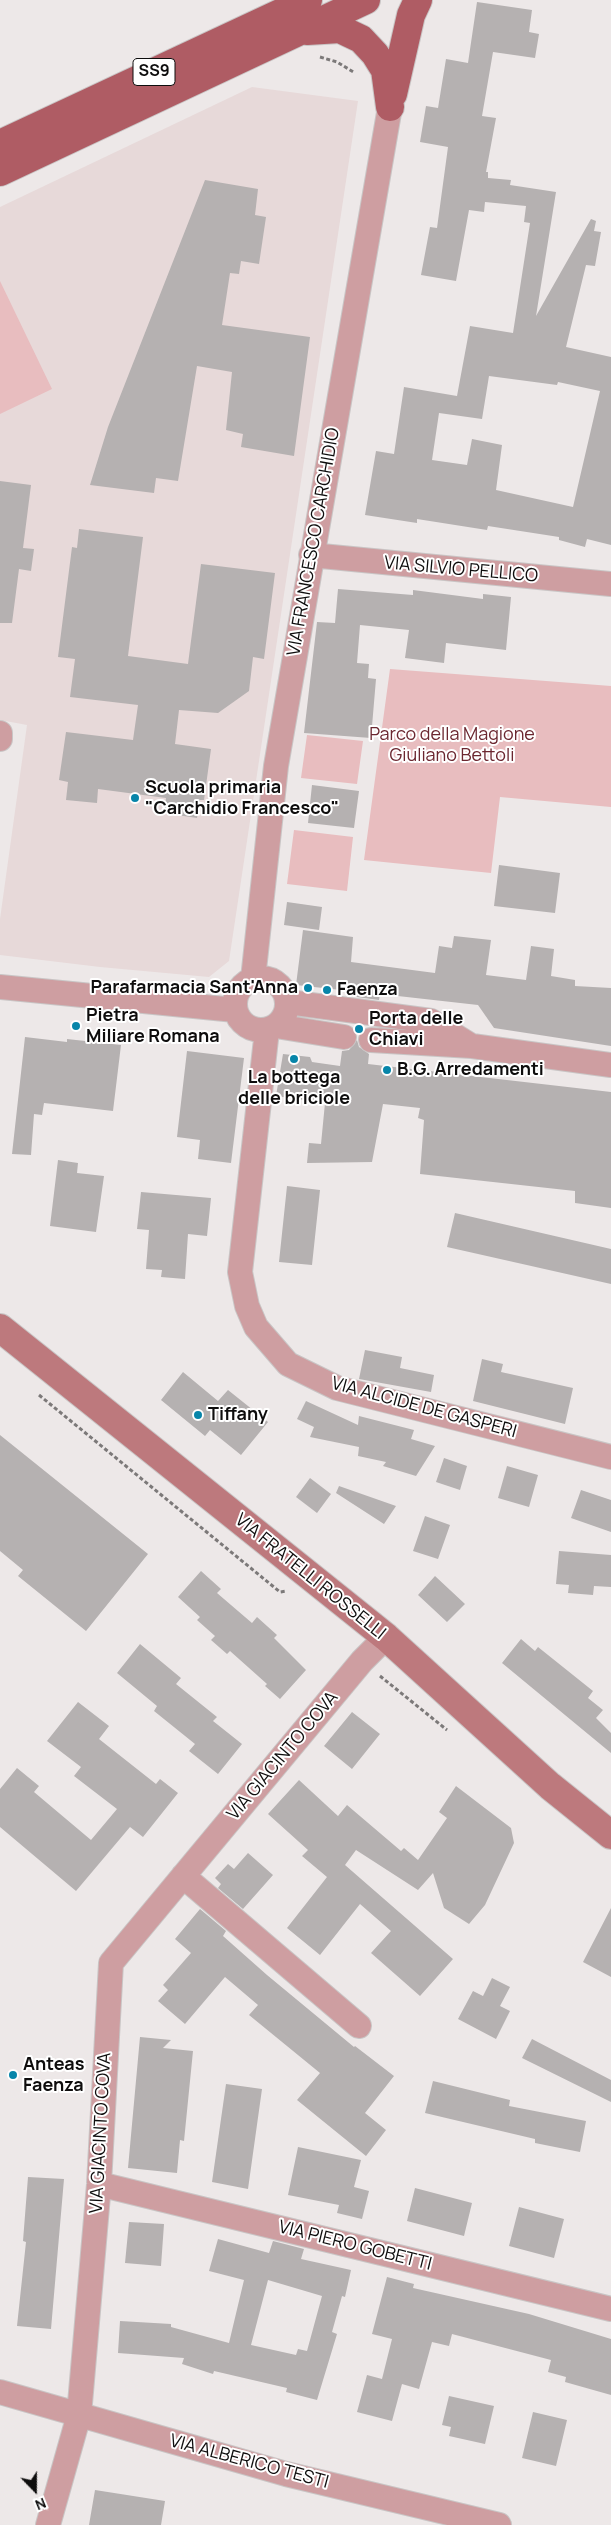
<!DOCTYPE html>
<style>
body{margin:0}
#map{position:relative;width:611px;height:2525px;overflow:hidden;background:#ede8e8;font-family:Manrope,sans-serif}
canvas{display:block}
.north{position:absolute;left:10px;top:2465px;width:50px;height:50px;-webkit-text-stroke:4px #fff;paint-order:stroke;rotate:158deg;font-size:14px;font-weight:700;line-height:20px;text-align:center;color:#0e0d0d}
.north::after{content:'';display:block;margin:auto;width:18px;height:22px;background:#0e0d0d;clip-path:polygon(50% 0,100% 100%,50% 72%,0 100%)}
</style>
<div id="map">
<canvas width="611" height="2525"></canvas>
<div class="north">N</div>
</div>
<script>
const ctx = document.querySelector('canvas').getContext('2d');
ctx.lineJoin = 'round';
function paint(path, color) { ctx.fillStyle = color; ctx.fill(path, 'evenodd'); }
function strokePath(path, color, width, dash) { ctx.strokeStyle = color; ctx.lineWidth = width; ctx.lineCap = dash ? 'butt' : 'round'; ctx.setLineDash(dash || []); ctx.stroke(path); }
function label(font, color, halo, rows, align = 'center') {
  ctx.font = font + ' Manrope,sans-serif'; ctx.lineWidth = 4; ctx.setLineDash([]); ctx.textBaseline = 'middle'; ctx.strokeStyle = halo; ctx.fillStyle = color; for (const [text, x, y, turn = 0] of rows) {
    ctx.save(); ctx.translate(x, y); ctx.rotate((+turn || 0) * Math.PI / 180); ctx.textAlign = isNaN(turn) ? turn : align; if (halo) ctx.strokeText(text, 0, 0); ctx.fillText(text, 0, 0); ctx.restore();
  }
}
const built = new Path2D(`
 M252 87 358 101 229 961 209 977 100 967 0 955V919L27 725 0 720V207Z`);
const green = new Path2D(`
 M0 281 52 389 0 414Z
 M390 669 611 686V807L500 797 491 873 364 860Z
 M307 735 363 741 357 784 301 778Z
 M294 830 353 837 347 891 287 884Z`);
const building = new Path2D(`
 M477 2 532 10 529 32 539 34 535 58 493 52 482 116 496 118 486 172H488V178L511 180 510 185 556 192 536 316 591 219 596 221 594 231 601 232 595 266 586 265 566 347 611 357V545L587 539 585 547 559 540V537L488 526 487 530 417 519V523L365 515 376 451 394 454 404 387 457 396 470 326 513 333 530 223 524 222 526 206 485 202 484 212 469 210 456 281 421 275 430 227 437 228 448 147 420 142 426 106 438 108 446 59 468 63ZM489 376 557 385 558 382 600 391 573 507 496 490 502 445 472 439 467 465 432 460 439 413 482 419Z
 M205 180 258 189 255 215 266 217 259 264 241 261 239 274 230 273 222 325 310 337 294 456 241 447 243 434 226 430 232 372 197 366 178 481 156 478 154 493 90 485 108 427Z
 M0 481 31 485 23 548 34 549 31 571 19 569 12 623H0Z
 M79 529 143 537 128 656 188 664 201 564 275 573 264 659 253 657 249 691 218 713 179 710 175 744 211 749 204 800H200L197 818 164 813 166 798 98 789 97 803 66 800 68 782 59 780 66 732 133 740 138 705 70 697 75 659 58 657 72 547 77 548Z
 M338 589 413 595V590L483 599V594L511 597 506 650 446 643 444 663 405 658 409 630 360 625 357 663 369 664 368 678 376 679 371 738 304 733 317 622 335 623Z
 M312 785 359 791 354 828 308 823Z
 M499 865 560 873 555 913 494 906Z
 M287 902 322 907 319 930 284 925Z
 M303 930 353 937 351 962 435 973 439 946 452 948 454 936 491 940 486 975 526 980 531 946 554 949 551 976 575 980V986L611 988V1046L494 1028 478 1005 380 994 379 1000 349 996 350 991 296 985Z
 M25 1037 67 1042V1039L121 1045 113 1111 44 1103 42 1115 34 1114 31 1155 12 1154Z
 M357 1040 359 1047 369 1054 368 1064 611 1092V1208L575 1203V1191L420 1174 424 1120 418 1118 420 1108 383 1104 372 1162 307 1163 309 1143 321 1144 325 1103 276 1096 283 1054 310 1057 312 1062 340 1066 342 1051 349 1050Z
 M187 1051 244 1058 231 1163 198 1159 200 1140 177 1137Z
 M58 1160 78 1163 77 1173 104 1176 96 1232 50 1226Z
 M287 1186 320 1190 312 1265 279 1262Z
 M141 1192 211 1198 207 1236 188 1234 185 1279 161 1277 162 1270 146 1269 149 1230 137 1229Z
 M455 1213 611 1249V1284L447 1247Z
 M365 1350 402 1357 400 1368 434 1375 431 1392 359 1379Z
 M482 1359 503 1364 501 1372 573 1388 565 1424 473 1401Z
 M183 1372 218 1401 228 1390 268 1422 241 1455 210 1430 205 1436 161 1400Z
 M306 1401 358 1425 359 1416 414 1430 411 1439 435 1446 416 1476 383 1466 386 1462 358 1456 359 1447 310 1437 314 1427 297 1419Z
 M0 1435 148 1554 86 1631 18 1576 23 1570 0 1551Z
 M444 1458 467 1466 460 1490 436 1482Z
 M507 1466 538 1475 529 1507 498 1498Z
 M310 1478 331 1494 317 1513 296 1497Z
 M339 1486 396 1506 384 1524 336 1493Z
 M581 1490 611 1500V1532L571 1518Z
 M425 1516 450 1525 438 1559 413 1551Z
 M559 1551 611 1555V1587L594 1586 593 1595 568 1593 569 1585 556 1584Z
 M201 1571 221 1589 217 1593 252 1623 257 1617 277 1635 274 1638 306 1670 280 1699 265 1686 267 1684 230 1651 227 1654 211 1640 215 1636 197 1620 200 1617 178 1597Z
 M435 1576 465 1604 447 1622 418 1595Z
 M521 1639 535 1651 538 1647 593 1691 588 1698 603 1710 596 1718 611 1733V1753L502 1663Z
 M140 1644 181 1678 176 1684 217 1717 213 1721 242 1744 218 1774 189 1751 195 1744 154 1711 157 1706 117 1673Z
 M78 1702 109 1726 99 1739 156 1784 160 1779 178 1793 143 1837 130 1827 76 1891 0 1827V1789L17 1768 39 1786 34 1792 91 1840 117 1809 74 1776 81 1767 47 1741Z
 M352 1712 380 1734 352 1769 324 1746Z
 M299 1780 338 1816 347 1805 401 1851 404 1848 418 1860 447 1818 439 1812 456 1786 511 1828 514 1843 485 1905 469 1924 444 1908 433 1873 418 1890 356 1850 345 1865 453 1959 420 1996 371 1953 391 1931 360 1904 320 1955 287 1928 327 1877 302 1856 308 1850 268 1814Z
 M248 1853 273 1875 243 1909 218 1888 221 1884 215 1878 228 1864 234 1869Z
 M611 1908V1977L583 1962Z
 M200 1909 226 1931 223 1936 267 1975 354 2047 355 2046 394 2076 365 2113 386 2130 366 2156 297 2100 320 2073 249 2015 258 2005 225 1977 185 2024 158 2001 168 1990 163 1985 191 1953 175 1939Z
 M492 1978 510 1987 500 2006 510 2011 496 2039 458 2019 473 1991 483 1996Z
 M140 2037 171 2040 163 2048 193 2051 184 2141 180 2140 177 2173 128 2168Z
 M532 2039 611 2080V2102L522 2058Z
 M433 2081 510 2100 509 2106 586 2121 580 2152 535 2143V2139L425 2113Z
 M226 2084 262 2089 248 2189 212 2182Z
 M298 2147 361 2160 354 2187 369 2191 362 2219 337 2213 339 2205 288 2195Z
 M28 2177 64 2179 51 2329 17 2326 26 2242 23 2241Z
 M415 2188 472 2203 464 2236 407 2221Z
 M519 2207 564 2219 554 2258 509 2246Z
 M129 2222 164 2224 161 2266 125 2263Z
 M218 2239 269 2253 273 2241 304 2249 301 2259 351 2270 345 2297 342 2296 332 2332 337 2334 317 2400 286 2392 287 2388 214 2371 213 2374 182 2364 184 2358 118 2353 120 2321 171 2324V2327L229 2343 244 2280 209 2271ZM268 2280 322 2296 307 2351 298 2349 296 2355 251 2345Z
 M387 2277 414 2284 413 2288 529 2314 611 2339V2395L565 2382 566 2377 548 2372 551 2360 452 2334 449 2346 432 2342 419 2389 402 2384 392 2421 357 2412 367 2375 382 2379 392 2339 372 2334Z
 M449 2396 494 2406 485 2444 449 2436 451 2427 442 2425Z
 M533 2412 567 2420 556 2466 522 2458Z
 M95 2490 165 2501 161 2525H89Z`);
const path = new Path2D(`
 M320 57 337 62 355 73
 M39 1395 280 1592 287 1591
 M380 1676 447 1730`);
const minor = new Path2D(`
 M311 555 611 584
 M0 733V739
 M235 1004a26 26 0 1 1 52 0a26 26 0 1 1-52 0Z
 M253 979 276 766 390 107
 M0 987 235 1010
 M288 1002 431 1021 470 1045
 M276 1026 344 1037
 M267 1030 240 1272 247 1306 256 1327 288 1364 337 1388 611 1457
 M371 1040 472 1046 611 1065
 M183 1876 359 2026
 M99 2184 611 2309
 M0 2392 286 2474 499 2525
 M48 2525 79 2415 99 2184 111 1963 362 1661 386 1637`);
const secondary = new Path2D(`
 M0 1328 386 1637 550 1786 611 1835`);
const primary = new Path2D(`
 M307 31 340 29 361 39 375 54 385 70 390 107
 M393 94 411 15 418 0
 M0 144 308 0
 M0 172 366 0`);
const markers = [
 [135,798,5,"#0785a9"],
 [308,988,5,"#0785a9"],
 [327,990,5,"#0785a9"],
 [76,1026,5,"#0785a9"],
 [359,1029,5,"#0785a9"],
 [294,1059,5,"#0785a9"],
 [387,1070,5,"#0785a9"],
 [198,1415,5,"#0785a9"],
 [13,2075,5,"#0785a9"]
];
const shields = [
 [154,72,42]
];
const shieldNames = [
 ["SS9",154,72]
];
const streetNames = [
 ["VIA FRANCESCO CARCHIDIO",314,542,-80],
 ["VIA SILVIO PELLICO",461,570,5],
 ["VIA ALCIDE DE GASPERI",424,1408,15],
 ["VIA FRATELLI ROSSELLI",310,1577,39],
 ["VIA GIACINTO COVA",283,1756,-50],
 ["VIA GIACINTO COVA",101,2133,-87],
 ["VIA PIERO GOBETTI",355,2246,14],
 ["VIA ALBERICO TESTI",249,2462,15]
];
const parkNames = [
 ["Parco della Magione",452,735],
 ["Giuliano Bettoli",452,756]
];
const poiNames = [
 ["Scuola primaria",145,788],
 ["\"Carchidio Francesco\"",145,809],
 ["Parafarmacia Sant'Anna",298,988,"right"],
 ["Faenza",337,990],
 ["Pietra",86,1016],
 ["Miliare Romana",86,1037],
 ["Porta delle",369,1019],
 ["Chiavi",369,1040],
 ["B.G. Arredamenti",397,1070],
 ["La bottega",294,1078,"center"],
 ["delle briciole",294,1099,"center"],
 ["Tiffany",208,1415],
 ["Anteas",23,2065],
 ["Faenza",23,2086]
];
paint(built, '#e7d9d9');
paint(green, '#e8bdbf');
paint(building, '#b5b1b1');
strokePath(minor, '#c9c5c5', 26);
strokePath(secondary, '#c9c5c5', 30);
strokePath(primary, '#c9c5c5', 30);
strokePath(path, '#7c7979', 3, [4, 2.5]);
strokePath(minor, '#ce9ea1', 24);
strokePath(secondary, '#bd797d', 28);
strokePath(primary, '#af5c64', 28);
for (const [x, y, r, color] of markers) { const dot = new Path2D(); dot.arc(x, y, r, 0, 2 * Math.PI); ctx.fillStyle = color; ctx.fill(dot); strokePath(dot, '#fff', 2); }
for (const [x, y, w] of shields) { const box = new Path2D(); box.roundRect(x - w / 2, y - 13.5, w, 27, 4); ctx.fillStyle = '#fff'; ctx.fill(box); strokePath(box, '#0e0d0d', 1); }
label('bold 16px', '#0e0d0d', null, shieldNames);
label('18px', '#0e0d0d', '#fff', streetNames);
label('18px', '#6b2730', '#fff', parkNames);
label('bold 18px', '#0e0d0d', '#fff', poiNames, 'left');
</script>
